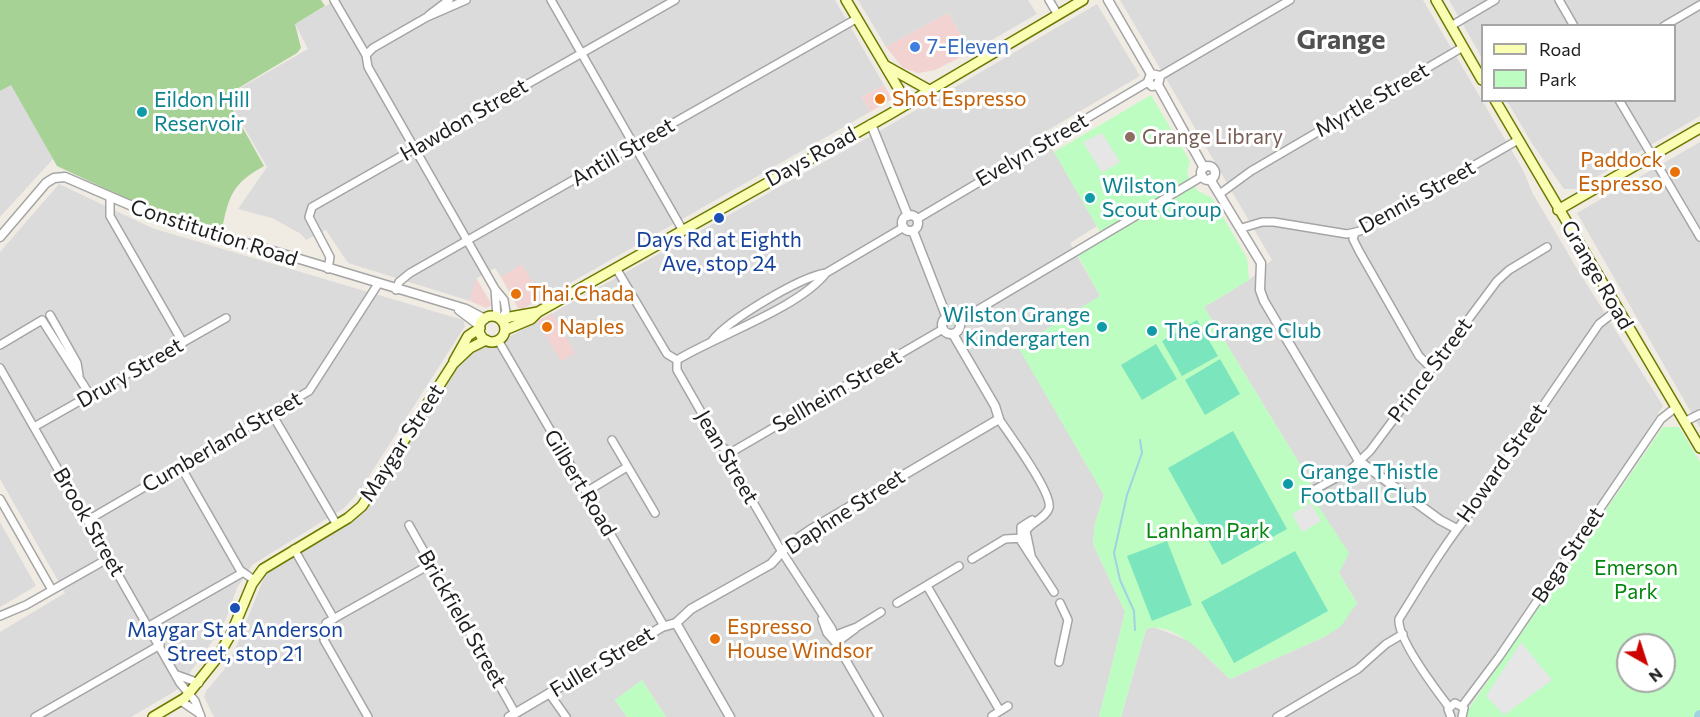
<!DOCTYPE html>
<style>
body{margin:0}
#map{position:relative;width:1700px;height:717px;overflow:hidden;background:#f0ece3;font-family:Commissioner,sans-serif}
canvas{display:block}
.legend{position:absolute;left:1481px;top:24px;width:195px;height:78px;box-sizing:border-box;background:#fff;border:2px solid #a5a5a5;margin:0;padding:8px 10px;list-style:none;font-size:18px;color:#1e1e1e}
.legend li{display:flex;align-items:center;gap:12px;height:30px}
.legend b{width:30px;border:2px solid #a5a5a5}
.north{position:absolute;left:1616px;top:633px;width:60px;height:60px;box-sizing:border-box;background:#fff;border:2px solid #a5a5a5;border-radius:50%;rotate:141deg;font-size:16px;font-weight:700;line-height:24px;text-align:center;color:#1e1e1e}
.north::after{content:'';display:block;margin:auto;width:21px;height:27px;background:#cc0100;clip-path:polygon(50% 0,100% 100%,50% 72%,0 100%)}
</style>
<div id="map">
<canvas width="1700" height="717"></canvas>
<ul class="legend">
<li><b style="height:8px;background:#fafeb3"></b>Road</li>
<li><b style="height:16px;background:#bdfdc2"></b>Park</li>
</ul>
<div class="north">N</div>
</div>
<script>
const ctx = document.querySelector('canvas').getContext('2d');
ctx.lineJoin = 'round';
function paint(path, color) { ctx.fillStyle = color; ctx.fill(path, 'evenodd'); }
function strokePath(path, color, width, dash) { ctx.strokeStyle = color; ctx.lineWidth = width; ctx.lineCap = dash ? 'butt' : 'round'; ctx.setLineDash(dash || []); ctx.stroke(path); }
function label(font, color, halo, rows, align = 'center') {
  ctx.font = font + ' Commissioner,sans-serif'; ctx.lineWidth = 6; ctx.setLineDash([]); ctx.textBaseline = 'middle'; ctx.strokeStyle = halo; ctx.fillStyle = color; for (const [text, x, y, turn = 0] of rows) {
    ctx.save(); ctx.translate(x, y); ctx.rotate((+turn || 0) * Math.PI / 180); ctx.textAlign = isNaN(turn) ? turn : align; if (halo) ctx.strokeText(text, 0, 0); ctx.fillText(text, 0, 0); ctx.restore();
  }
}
const residential = new Path2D(`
 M336 0H835L884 85 862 97 870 112 542 299 522 265 501 277 495 268 477 278 470 301 348 263 326 230 306 240 301 234 272 218 238 209 267 167 226 96 308 49 295 24Z
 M858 0H1028L1037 14 971 52 948 13 886 47Z
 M1120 0H1423L1523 170 1532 192 1576 267 1663 406 1463 717H1121L1146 629 1153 627 1190 641 1230 679 1326 636 1357 603 1339 573 1310 481 1204 307 1249 280 1272 260Z
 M1449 0H1700V116L1576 189H1564L1533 145 1507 101 1674 100V26H1482V58Z
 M1097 4 1140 76 1043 133 1097 226 1070 243 1100 296 1019 347 1104 495 1095 523 1093 544 1125 612 1099 717H666L642 680 615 700 627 717H214L204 697 206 691 224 670 237 645 267 570 365 508 462 359 478 346 490 347 535 323 885 128Z
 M11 84 53 159 0 217V91Z
 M1700 142V428L1577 213Z
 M59 184 152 228 463 320 465 326 359 492 344 508 252 565 237 588 223 627 177 690 131 717H0V632L65 593 0 479V252Z
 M0 522 36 586 0 607Z`);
const commercial = new Path2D(`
 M948 13 971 52 935 70 919 73 903 68 886 47Z
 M884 85 892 99 870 112 862 97Z
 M522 264 542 299 522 309 518 308 501 277Z
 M476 278 492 305 486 308 470 301Z
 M552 313 575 353 561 361 537 321Z`);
const forest = new Path2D(`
 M0 0H321L325 6 295 24 301 48 297 53 225 96 264 166C233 183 229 195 222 229L151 210 57 166 11 85 0 91Z`);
const park = new Path2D(`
 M1151 95 1190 161 1187 174 1198 191 1212 198 1247 258 1249 280 1204 307 1310 481 1313 498 1349 553 1339 573 1357 603 1341 626 1326 636 1230 679C1211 661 1175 620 1146 629L1121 717H1099L1125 612 1093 544 1095 523 1104 495 1018 347 1100 296 1076 252 1103 237 1054 152Z
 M1663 427H1679L1700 462V717H1463ZM1628 645H1664V681H1628Z
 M642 680 666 717H627L615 700Z`);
const pitch = new Path2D(`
 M1197 320 1218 356 1182 376 1162 341Z
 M1156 344 1177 379 1142 400 1121 365Z
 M1220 359 1240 394 1205 415 1185 380Z
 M1233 431 1287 529 1222 565 1168 468Z
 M1167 541 1192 605 1152 621 1127 556Z
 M1295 551 1328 611 1234 663 1201 602Z`);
const parking = new Path2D(`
 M1102 133 1120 162 1102 173 1083 142Z
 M1311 503 1321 521 1302 532 1292 514Z
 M1521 642 1552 680 1504 715 1486 696Z`);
const stream = new Path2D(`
 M1135 630 1134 611 1120 580 1114 553 1127 495 1142 453 1140 440`);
const river = new Path2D(`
 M1700 717V716`);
const minor = new Path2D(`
 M334 0 366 55 368 67 495 289 504 300 506 312 500 319
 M551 0 682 229
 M1049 0 1058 15
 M1559 0 1574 26
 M429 15 449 0
 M1451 26 1495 0
 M1664 26 1700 5
 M366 55 373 48 427 17 466 0
 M1160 76 1290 0
 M1619 100 1700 237
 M1221 193 1251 171 1463 47
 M110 198V216L183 343
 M917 219 1148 82
 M1242 228 1262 222H1274L1347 234 1360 231 1518 140
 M1355 233 1353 239 1359 251 1419 356 1431 368
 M616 268 667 354 677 360V370L720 445 730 453 732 466 782 552 832 629 836 643
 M328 269 330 257 309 217 312 207 675 0
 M495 289 497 317
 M396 290 399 282 410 273 856 19
 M50 315 77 363 79 375
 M959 321 1203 176
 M498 340 664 626
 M712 341C728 320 800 277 826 273L904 227
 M0 345 42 320 90 395
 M677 360C716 336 799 308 826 273
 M0 368 180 683 195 701 201 717
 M272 414 337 525
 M999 419C1008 433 1053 493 1049 508 1046 518 1031 522 1026 531L1031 555
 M1684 422 1700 414
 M34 427 226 318
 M612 440 655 513
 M730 453 943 329
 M181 467 240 570 254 580
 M1312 491 1349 471 1370 451 1497 281 1509 270 1547 247
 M586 492 627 467
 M0 499 52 590
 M88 520 309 391 378 284
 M1032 520 1021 527V541L1054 592
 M409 525 515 713
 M294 549 334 619
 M972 559 1005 539 1023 538
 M927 586 1000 711
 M897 603 959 566
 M0 616 26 605 109 558
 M822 619 827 633 836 643 879 717
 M149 626 242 573
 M833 636 857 627 881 612
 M836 643 855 629
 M1059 662 1068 620 1060 603
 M177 675 199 683
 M549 693 566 717
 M181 701 200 714
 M1463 705 1499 657 1661 419 1675 408
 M1449 707C1436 690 1397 639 1399 619 1421 584 1443 546 1469 514L1599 324 1617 310
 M992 716 1008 706
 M35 717 160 645
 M368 717 324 640 326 623 431 564
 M1277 717 1358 669 1386 644 1403 634
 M1451 717 1448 709 1455 703 1464 708 1462 717`);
const tertiary = new Path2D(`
 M1108 0 1151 74
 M1158 85 1152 86 1148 82 1151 74 1160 76 1158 85 1204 168
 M871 124 908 216
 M1201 173a7 7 0 1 1 14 0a7 7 0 1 1-14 0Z
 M1210 179 1261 263 1260 290 1264 301 1359 461 1440 520 1455 528
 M902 223a8 8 0 1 1 16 0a8 8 0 1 1-16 0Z
 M913 231 947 318
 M0 237 46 183 54 178 65 177 153 215 466 309 485 319
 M459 310 480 326
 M942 325a9 9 0 1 1 18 0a9 9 0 1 1-18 0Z
 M676 623 730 717
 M509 717 662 627 676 623 691 609 771 564 788 545 810 530 999 419 995 406 953 334`);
const secondary = new Path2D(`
 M846 0 907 103
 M1436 0 1482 80
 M886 66 929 90
 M1495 100 1700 448
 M1558 210 1700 128
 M479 329a13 13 0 1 1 26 0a13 13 0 1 1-26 0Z
 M502 321 510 317 538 312
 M505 330 531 319 538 312 890 114 1083 0
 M454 361 468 336 480 328
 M153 717 185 698 217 658 231 634 252 584 263 569 348 518 362 506 453 364 470 348 486 340`);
const markers = [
 [915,47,6,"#3f7fe0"],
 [880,99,6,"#e8710a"],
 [142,112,6,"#0f9aa8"],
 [1130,137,6,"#8d6e63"],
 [1675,172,6,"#e8710a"],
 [1090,198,6,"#0f9aa8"],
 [719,218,6,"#1a4fb4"],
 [516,294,6,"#e8710a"],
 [547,327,6,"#e8710a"],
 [1102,327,6,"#0f9aa8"],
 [1152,331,6,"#0f9aa8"],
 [1288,484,6,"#0f9aa8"],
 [235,608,6,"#1a4fb4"],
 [715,639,6,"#e8710a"]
];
const shopNames = [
 ["7-Eleven",927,47]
];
const foodNames = [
 ["Shot Espresso",892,99],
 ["Paddock",1663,160,"right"],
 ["Espresso",1663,184,"right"],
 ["Thai Chada",528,294],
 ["Naples",559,327],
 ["Espresso",727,627],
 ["House Windsor",727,651]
];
const cultureNames = [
 ["Eildon Hill",154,100],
 ["Reservoir",154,124],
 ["Wilston",1102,186],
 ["Scout Group",1102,210],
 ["Wilston Grange",1090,315,"right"],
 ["Kindergarten",1090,339,"right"],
 ["The Grange Club",1164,331],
 ["Grange Thistle",1300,472],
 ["Football Club",1300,496]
];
const streetNames = [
 ["Myrtle Street",1372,100,-30],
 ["Hawdon Street",464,120,-30],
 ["Evelyn Street",1032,150,-30],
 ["Antill Street",623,152,-30],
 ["Days Road",811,157,-29],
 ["Dennis Street",1417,197,-29],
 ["Constitution Road",214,233,18],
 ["Grange Road",1597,275,60],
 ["Prince Street",1430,370,-53],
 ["Drury Street",130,373,-30],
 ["Sellheim Street",837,391,-30],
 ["Cumberland Street",222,442,-30],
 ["Maygar Street",402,443,-57],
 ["Jean Street",727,457,60],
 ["Howard Street",1502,463,-55],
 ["Gilbert Road",580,483,59],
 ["Daphne Street",845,512,-33],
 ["Brook Street",89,522,60],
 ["Bega Street",1568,555,-56],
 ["Brickfield Street",462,619,60],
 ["Fuller Street",602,662,-31]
];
const educationNames = [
 ["Grange Library",1142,137]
];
const transitNames = [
 ["Days Rd at Eighth",719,240],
 ["Ave, stop 24",719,264],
 ["Maygar St at Anderson",235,630],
 ["Street, stop 21",235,654]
];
const parkNames = [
 ["Lanham Park",1208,531],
 ["Emerson",1636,568],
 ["Park",1636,592]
];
const districtNames = [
 ["Grange",1341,40]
];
paint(residential, '#dcdbdb');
paint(commercial, '#f2d3d1');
paint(forest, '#a7d295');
paint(park, '#bdfdc2');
paint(pitch, '#7be5bd');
paint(parking, '#e6e6e6');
strokePath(stream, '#a0d2e1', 2);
strokePath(river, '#a0d2e1', 12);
strokePath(minor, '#a5a5a5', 10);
strokePath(tertiary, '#a5a5a5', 11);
strokePath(secondary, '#6c7a00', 12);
strokePath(minor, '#fff', 7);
strokePath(tertiary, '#fff', 8);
strokePath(secondary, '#fafeb3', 9);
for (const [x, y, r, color] of markers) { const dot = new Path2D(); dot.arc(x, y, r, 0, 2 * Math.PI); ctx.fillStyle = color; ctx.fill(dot); strokePath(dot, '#fff', 2); }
label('21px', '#366cbe', '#fff', shopNames, 'left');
label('21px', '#c56008', '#fff', foodNames, 'left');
label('21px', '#0d838f', '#fff', cultureNames, 'left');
label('21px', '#1e1e1e', '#fff', streetNames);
label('21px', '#785e54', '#fff', educationNames, 'left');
label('21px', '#164399', '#fff', transitNames);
label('21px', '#03850f', '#fff', parkNames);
label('bold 27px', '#515151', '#fff', districtNames);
</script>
